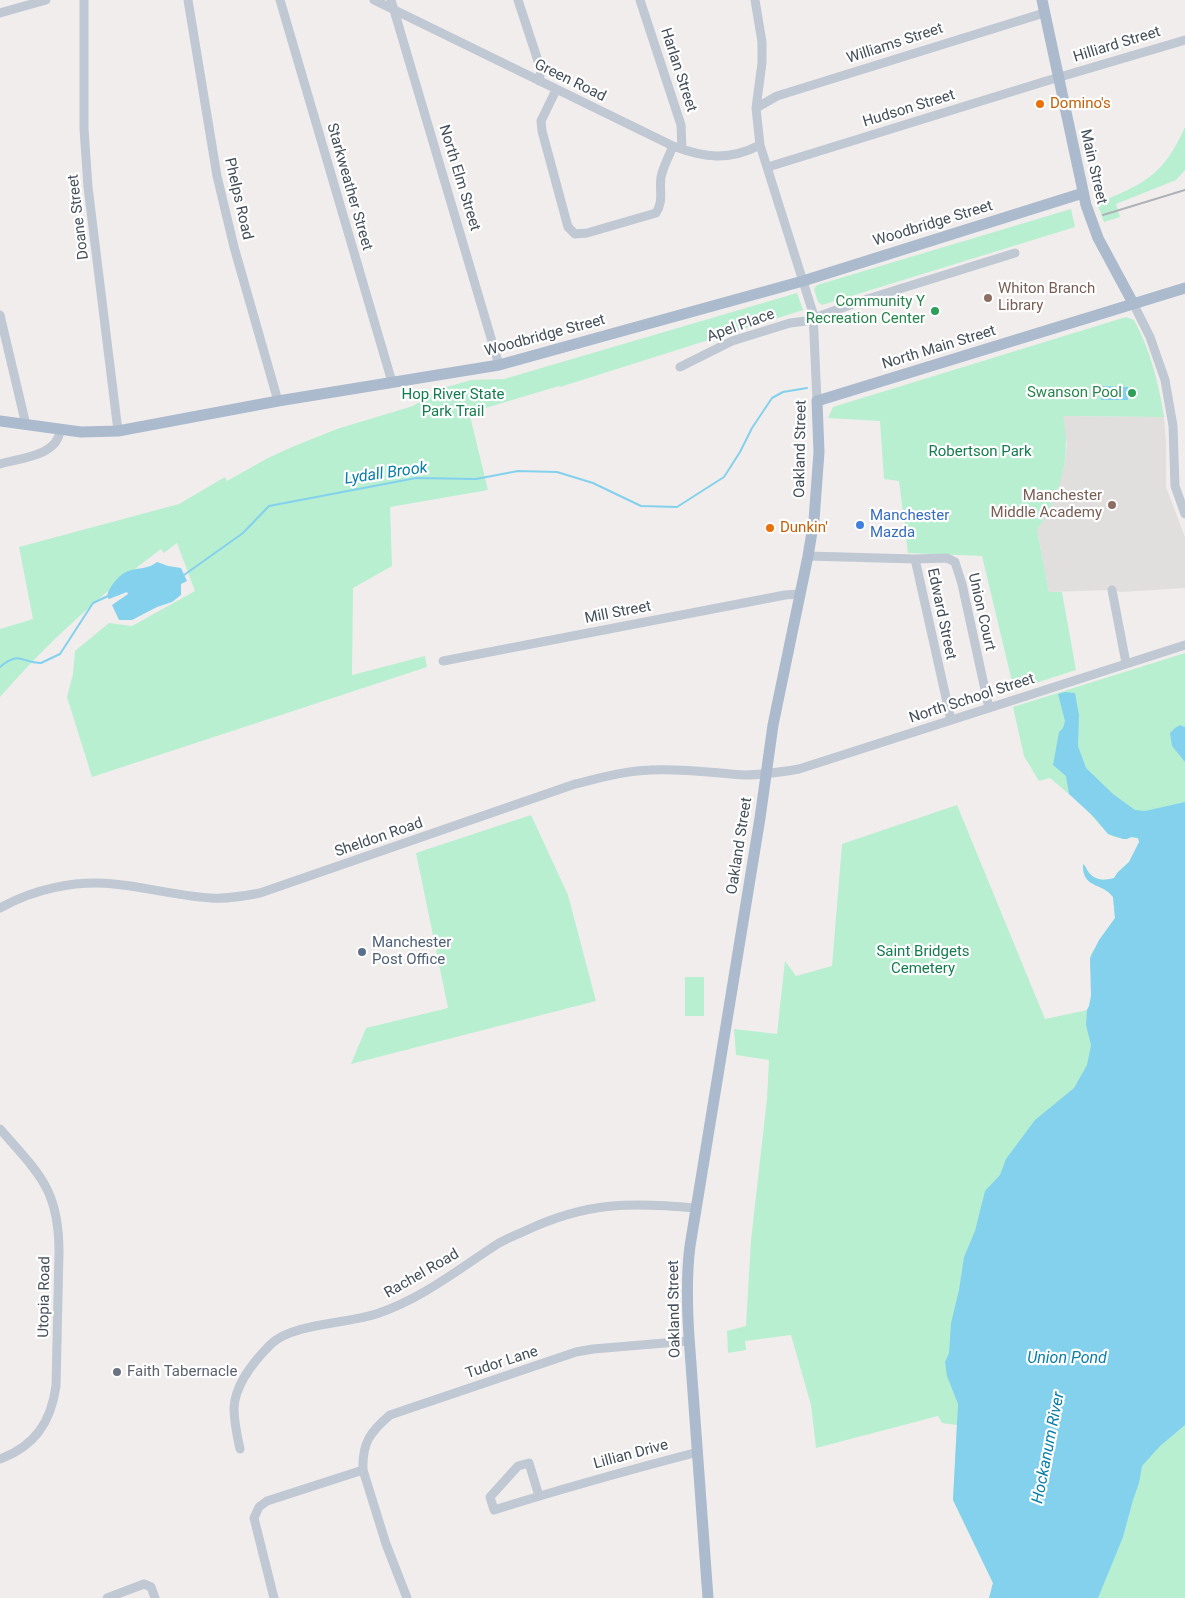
<!DOCTYPE html>
<style>
body{margin:0}
canvas{display:block;background:#f0edec}
</style>
<canvas width="1185" height="1598"></canvas>
<script>
const ctx = document.querySelector('canvas').getContext('2d');
ctx.lineJoin = 'round';
function paint(path, color) { ctx.fillStyle = color; ctx.fill(path, 'evenodd'); }
function strokePath(path, color, width, dash) { ctx.strokeStyle = color; ctx.lineWidth = width; ctx.lineCap = dash ? 'butt' : 'round'; ctx.setLineDash(dash || []); ctx.stroke(path); }
function label(font, color, halo, rows, align = 'center') {
  ctx.font = font + ' Roboto,sans-serif'; ctx.lineWidth = 4.5; ctx.setLineDash([]); ctx.textBaseline = 'middle'; ctx.strokeStyle = halo; ctx.fillStyle = color; for (const [text, x, y, turn = 0] of rows) {
    ctx.save(); ctx.translate(x, y); ctx.rotate((+turn || 0) * Math.PI / 180); ctx.textAlign = isNaN(turn) ? turn : align; if (halo) ctx.strokeText(text, 0, 0); ctx.fillText(text, 0, 0); ctx.restore();
  }
}
const education = new Path2D(`
 M1062 416 1164 417 1166 443V487L1185 537V588L1121 592 1110 590 1049 592 1037 530 1052 504 1064 467 1067 444Z`);
const green = new Path2D(`
 M1185 127V170L1176 180 1116 204 1120 217 1104 222 1097 203C1143 185 1164 175 1185 127Z
 M1071 209 1075 227 822 305 818 302 814 289 817 285Z
 M797 293 803 310 560 387 559 386 482 409 483 413 470 416 488 490 390 507 392 566 353 588 352 675 425 656 427 667 92 777 67 697 73 674 75 651 109 623 132 626 195 591 177 543 164 553 161 549C102 593 48 642 0 697V629L33 619 19 547 179 504 225 477 227 481 268 458 292 447 337 429 413 406 440 389 471 380 504 379Z
 M1126 317 1134 320C1150 349 1159 384 1164 417L1063 416C1072 456 1060 497 1037 530L1049 592H1062L1076 670 1014 690 982 556 908 553 899 481 884 479 880 421 828 418 833 407Z
 M1185 653V1598H989L993 1583 953 1500 957 1425 942 1423 938 1416 816 1448 811 1405 791 1335 745 1341 746 1350 728 1353 727 1331 746 1326 751 1240 767 1099 769 1060 736 1055 734 1029 777 1034 785 961 796 976 832 966 842 844 957 805 1045 1019 1087 1010 1089 1006 1091 996 1092 975 1090 965 1091 954 1115 918 1113 897C1102 881 1082 889 1083 864L1085 866C1091 879 1100 882 1114 878L1118 872 1129 862 1139 843V839L1133 837 1127 839 1115 837 1108 834 1083 806 1050 778 1039 781 1024 756 1013 707Z
 M531 815 568 895 596 1001 351 1064 366 1028 448 1008 416 853Z
 M685 977H704V1016H685Z`);
const water = new Path2D(`
 M1101 386 1128 387V400H1101Z
 M157 562 168 566 181 568 187 581 181 584V595L172 602 157 607 132 620H119L112 605 128 594 127 592 109 599 107 597C108 588 118 576 126 572 136 567 148 570 157 562Z
 M1065 692 1075 693 1079 715 1078 746 1086 768 1113 794 1135 810 1145 811 1185 802V1425L1160 1446 1142 1466 1139 1483 1133 1500 1123 1537 1098 1598H989L993 1583 953 1500 958 1404 947 1376 945 1362 949 1353 951 1323 959 1290 964 1257 975 1231 985 1191 1000 1175 1006 1159 1035 1120 1074 1088 1087 1065 1091 1045 1086 1025 1087 1010 1089 1006 1091 996 1090 958 1099 940 1115 918 1113 897C1102 882 1082 889 1083 864L1085 866C1091 879 1100 882 1114 878L1118 872 1129 862 1139 842 1138 838 1131 837 1127 839H1123L1108 834 1094 817 1069 794 1066 776 1053 765 1059 732 1063 728 1065 721 1058 694Z
 M1180 725 1185 727V762L1172 746 1170 733 1175 728Z`);
const stream = new Path2D(`
 M184 575 243 533 269 506 416 478 476 479 518 471 557 472 593 483 641 506 677 507 724 477 740 452 752 428 772 398 783 392 807 388
 M0 667C20 650 21 663 41 663L60 654 93 603 108 596`);
const minor = new Path2D(`
 M84 0V129L88 187 118 431
 M188 0 217 176 234 247 278 401
 M280 0 392 382
 M374 0 673 146C705 158 729 161 760 145
 M391 0 499 365
 M518 0 541 70 539 81
 M640 0 681 125 682 149
 M755 0 762 42V63L756 108 760 145 813 313 817 401
 M0 13 46 0
 M556 90 541 121 542 131 568 227 575 234 587 233 656 213C664 200 659 192 661 177 663 167 669 156 673 146
 M756 108 777 96 1044 13
 M768 167 1043 82 1185 40
 M1133 303 1150 337 1165 380 1173 426 1175 486 1185 514
 M0 315 26 425
 M680 367 732 341 790 323 806 321 861 301 1015 253
 M0 464C20 458 58 456 60 430
 M808 556 915 559 947 558 955 562 962 584 989 708
 M915 559 951 720
 M1112 590 1126 663
 M443 661 785 595 799 594
 M0 908C34 889 75 880 114 884 146 887 178 896 211 898 228 899 244 896 260 893L575 784C600 778 624 771 650 770 682 768 714 773 745 775 763 775 781 772 799 769L1185 645
 M0 1129C39 1174 59 1189 59 1252L56 1386C51 1422 35 1446 0 1459
 M240 1449C237 1436 234 1421 234 1408 235 1384 255 1360 271 1344 293 1323 349 1324 379 1313 423 1298 460 1268 499 1243 508 1238 518 1234 527 1230 587 1202 631 1202 696 1208
 M363 1470 386 1544 407 1598
 M539 1496 529 1463 518 1466 490 1497 494 1510C561 1489 629 1470 698 1452
 M107 1598 144 1584 151 1587 155 1598
 M274 1598 254 1518 259 1507 267 1501 363 1470C362 1443 370 1432 390 1415L576 1352 593 1349 689 1341`);
const major = new Path2D(`
 M1042 0 1086 205 1098 238 1133 303
 M0 421 81 432 118 431 278 401 499 365 803 281 1083 193
 M708 1598 689 1337C687 1306 686 1277 690 1246L760 818 773 725 808 556 814 520 819 452 817 401 1185 288`);
const rail = new Path2D(`
 M1103 215 1185 190`);
const markers = [
 [1040,104,5,"#e8710a"],
 [988,298,5,"#8d6e63"],
 [935,311,5,"#2e9e5b"],
 [1132,393,5,"#2e9e5b"],
 [1112,505,5,"#8d6e63"],
 [860,525,5,"#3f7fe0"],
 [770,528,5,"#e8710a"],
 [362,952,5,"#5c6f8a"],
 [117,1372,5,"#6b7280"]
];
const streetNames = [
 ["Williams Street",895,44,-18],
 ["Hilliard Street",1117,45,-17],
 ["Harlan Street",678,70,72],
 ["Green Road",570,81,26],
 ["Hudson Street",909,109,-17],
 ["Main Street",1093,167,77],
 ["North Elm Street",459,178,73],
 ["Starkweather Street",349,187,74],
 ["Phelps Road",238,199,77],
 ["Doane Street",79,217,-97],
 ["Woodbridge Street",933,224,-17],
 ["Apel Place",741,326,-20],
 ["Woodbridge Street",545,336,-15],
 ["North Main Street",939,348,-17],
 ["Oakland Street",801,449,-89],
 ["Union Court",981,612,77],
 ["Mill Street",618,613,-11],
 ["Edward Street",941,614,78],
 ["North School Street",972,699,-18],
 ["Sheldon Road",379,838,-19],
 ["Oakland Street",740,846,-81],
 ["Rachel Road",422,1274,-30],
 ["Utopia Road",45,1297,-89],
 ["Oakland Street",675,1309,-91],
 ["Tudor Lane",502,1363,-18],
 ["Lillian Drive",631,1455,-15]
];
const foodNames = [
 ["Domino's",1050,104],
 ["Dunkin'",780,528]
];
const educationNames = [
 ["Whiton Branch",998,289],
 ["Library",998,306],
 ["Manchester",1102,496,"right"],
 ["Middle Academy",1102,513,"right"]
];
const leisureNames = [
 ["Community Y",925,302],
 ["Recreation Center",925,319],
 ["Swanson Pool",1122,393]
];
const parkNames = [
 ["Hop River State",453,395],
 ["Park Trail",453,412],
 ["Robertson Park",980,452],
 ["Saint Bridgets",923,952],
 ["Cemetery",923,969]
];
const shopNames = [
 ["Manchester",870,516],
 ["Mazda",870,533]
];
const serviceNames = [
 ["Manchester",372,943],
 ["Post Office",372,960]
];
const worshipNames = [
 ["Faith Tabernacle",127,1372]
];
const waterNames = [
 ["Lydall Brook",386,474,-8],
 ["Union Pond",1067,1359],
 ["Hockanum River",1049,1448,-79]
];
paint(education, '#e1dede');
paint(green, '#b8efd1');
paint(water, '#84d1ee');
strokePath(stream, '#84d1ee', 2);
strokePath(minor, '#bfc8d3', 9);
strokePath(major, '#abbacd', 11);
strokePath(rail, '#aeb1b7', 2);
for (const [x, y, r, color] of markers) { const dot = new Path2D(); dot.arc(x, y, r, 0, 2 * Math.PI); ctx.fillStyle = color; ctx.fill(dot); strokePath(dot, '#fff', 2); }
label('15px', '#444f5a', '#fff', streetNames);
label('15px', '#c56008', '#fff', foodNames, 'left');
label('15px', '#785e54', '#fff', educationNames, 'left');
label('15px', '#27864d', '#fff', leisureNames, 'right');
label('15px', '#147d4f', '#fff', parkNames);
label('15px', '#366cbe', '#fff', shopNames, 'left');
label('15px', '#4e5e75', '#fff', serviceNames, 'left');
label('15px', '#5b616d', '#fff', worshipNames, 'left');
label('italic 16px', '#087eaa', '#fff', waterNames);
</script>
